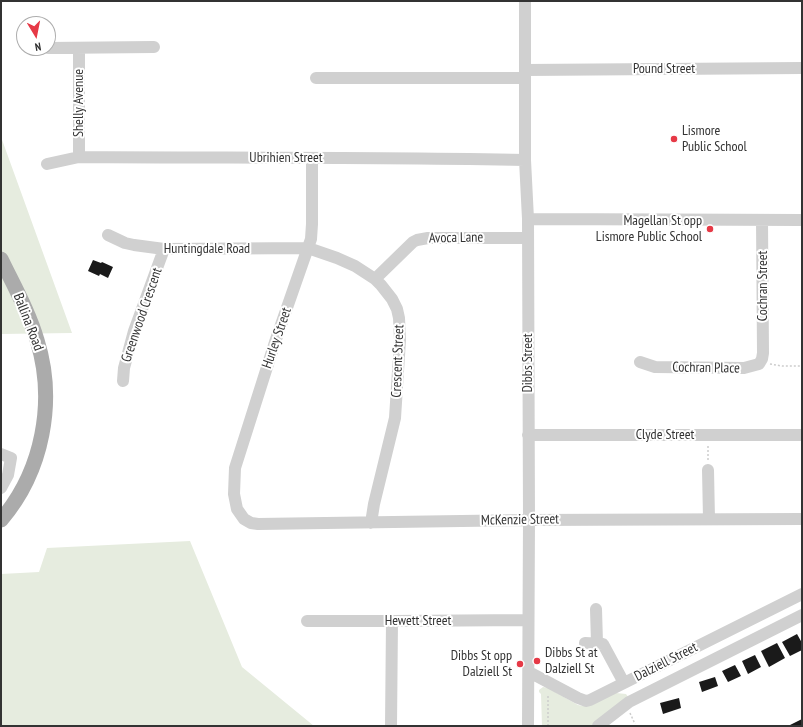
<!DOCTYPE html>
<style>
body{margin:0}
#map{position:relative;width:803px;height:727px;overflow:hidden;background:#fff;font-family:"PT Sans Narrow",sans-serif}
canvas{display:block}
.frame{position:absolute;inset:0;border:2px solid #333;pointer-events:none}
.north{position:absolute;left:16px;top:16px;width:40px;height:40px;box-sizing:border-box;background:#fff;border:1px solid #adadad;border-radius:50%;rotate:170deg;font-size:11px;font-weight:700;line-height:16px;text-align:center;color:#333}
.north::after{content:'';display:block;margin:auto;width:14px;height:18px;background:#e63946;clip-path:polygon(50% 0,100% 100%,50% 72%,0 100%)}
</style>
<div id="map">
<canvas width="803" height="727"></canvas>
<div class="frame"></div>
<div class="north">N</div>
</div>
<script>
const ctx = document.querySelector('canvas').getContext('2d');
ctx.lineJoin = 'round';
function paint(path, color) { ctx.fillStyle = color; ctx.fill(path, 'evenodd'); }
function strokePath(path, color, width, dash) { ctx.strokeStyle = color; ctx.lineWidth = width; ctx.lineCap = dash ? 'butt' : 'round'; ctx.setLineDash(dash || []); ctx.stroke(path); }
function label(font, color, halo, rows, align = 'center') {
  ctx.font = font + ' "PT Sans Narrow",sans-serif'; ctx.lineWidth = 4; ctx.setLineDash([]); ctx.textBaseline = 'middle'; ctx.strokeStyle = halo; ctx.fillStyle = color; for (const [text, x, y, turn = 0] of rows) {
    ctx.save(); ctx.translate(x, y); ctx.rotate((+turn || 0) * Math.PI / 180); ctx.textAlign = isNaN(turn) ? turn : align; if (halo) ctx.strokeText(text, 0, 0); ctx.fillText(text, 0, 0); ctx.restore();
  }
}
const green = new Path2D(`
 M1 137 72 333 1 334Z
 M190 541 242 667 314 726H1V574L39 572 47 548Z
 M543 687 548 688 578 705 583 706 616 693 626 694 629 698 592 726H542L541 694 539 692V690Z`);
const building = new Path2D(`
 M93 260 101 263 102 262 113 267 108 278 100 274 99 276 88 271Z
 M797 634 802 643V650L790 656 782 642Z
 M777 643 785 658 769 667 761 651Z
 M755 655 761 667 748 674 742 661Z
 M735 665 741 676 728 682 722 671Z
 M715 677 718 686 702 692 699 682Z
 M679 698 681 708 663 714 660 703Z
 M802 719V726H788Z`);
const path = new Path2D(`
 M770 364 782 366H802
 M708 460V446
 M630 713 635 724
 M548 726V694`);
const minor = new Path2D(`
 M525 1V160L528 219 529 520 528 726
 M48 48 154 47
 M525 70 802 68
 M316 78H525
 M79 157V48
 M312 159V224L311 239 275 342 235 468 234 494 237 509 244 519 251 523 258 524 529 520 802 519
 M47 164 79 157C227 158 376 157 525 160
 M528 219 802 220
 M108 235 125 243 134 245 164 249 308 248 337 258 355 266 375 279 381 285 392 299 397 309 399 318 400 340 395 418 374 504 371 523
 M375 279 413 242 417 240 428 238H528
 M640 362 655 367 744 368 759 364 762 359 763 353 762 220
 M123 381 124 368 134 331 164 249
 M528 435H802
 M1 454 11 458 8 475 1 488
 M708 470 709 519
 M596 609 597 643
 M307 621H392L528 620
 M585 643 603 644 624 683
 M529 672 578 698 586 701 590 700 802 594
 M391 726 392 621
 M598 726 629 702 802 615`);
const major = new Path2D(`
 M1 259C14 286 29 312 37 340 56 401 43 471 1 520`);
const markers = [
 [674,139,4,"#e63946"],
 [710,229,4,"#e63946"],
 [537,661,4,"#e63946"],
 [520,664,4,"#e63946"]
];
const streetNames = [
 ["Pound Street",664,69],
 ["Shelly Avenue",79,103,-90],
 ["Ubrihien Street",286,158],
 ["Avoca Lane",456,238,-1],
 ["Huntingdale Road",207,249],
 ["Cochran Street",763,286,-90],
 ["Greenwood Crescent",142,315,-71],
 ["Ballina Road",28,322,69],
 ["Hurley Street",277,338,-71],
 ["Crescent Street",398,361,-88],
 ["Dibbs Street",528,363,-90],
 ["Cochran Place",706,368,1],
 ["Clyde Street",665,435],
 ["McKenzie Street",520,520,-1],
 ["Hewett Street",418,621],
 ["Dalziell Street",666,662,-27]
];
const poiNames = [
 ["Lismore",682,131],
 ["Public School",682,147],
 ["Magellan St opp",702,221,"right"],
 ["Lismore Public School",702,237,"right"],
 ["Dibbs St at",545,653],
 ["Dalziell St",545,669],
 ["Dibbs St opp",512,656,"right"],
 ["Dalziell St",512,672,"right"]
];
paint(green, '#e6ecdf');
paint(building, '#1a1a1a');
strokePath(path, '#cdcdcd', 1.5, [2, 2]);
strokePath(minor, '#d0d0d0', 12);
strokePath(major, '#ababab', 15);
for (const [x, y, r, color] of markers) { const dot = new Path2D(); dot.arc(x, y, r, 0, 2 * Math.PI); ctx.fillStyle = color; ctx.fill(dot); strokePath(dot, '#fff', 1.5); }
label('14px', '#333', '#fff', streetNames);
label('14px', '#333', '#fff', poiNames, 'left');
</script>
